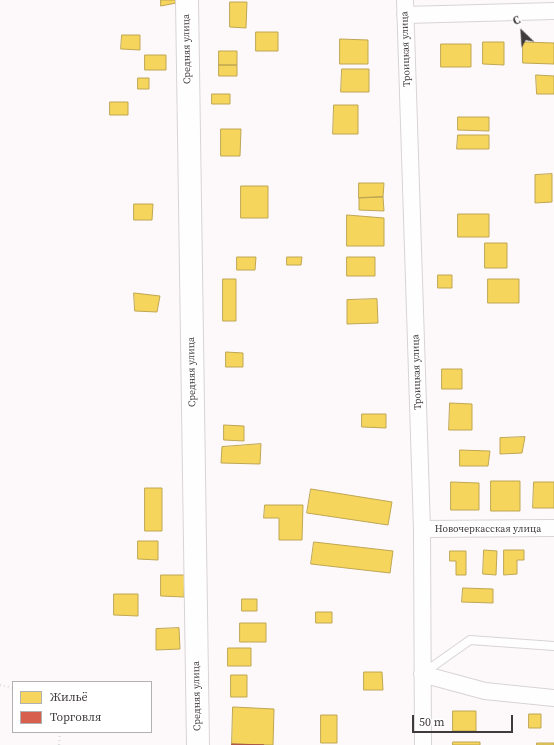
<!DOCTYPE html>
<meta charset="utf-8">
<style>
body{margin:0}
#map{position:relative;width:554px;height:745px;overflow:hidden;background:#fdf9fb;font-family:"Source Serif 4",serif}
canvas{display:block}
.legend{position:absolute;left:12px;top:681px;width:140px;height:52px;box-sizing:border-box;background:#fff;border:1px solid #b2b0b1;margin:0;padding:5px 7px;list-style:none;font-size:12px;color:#3f3a3b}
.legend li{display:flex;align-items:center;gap:8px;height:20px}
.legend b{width:20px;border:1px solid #b2b0b1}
.north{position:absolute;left:502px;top:12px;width:40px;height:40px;-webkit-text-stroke:3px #fff;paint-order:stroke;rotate:335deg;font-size:11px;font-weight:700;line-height:16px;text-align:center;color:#3f3a3b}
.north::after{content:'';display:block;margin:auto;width:14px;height:18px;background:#3f3a3b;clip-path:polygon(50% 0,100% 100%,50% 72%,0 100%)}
.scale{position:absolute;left:412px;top:715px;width:101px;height:18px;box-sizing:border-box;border:2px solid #3f3a3b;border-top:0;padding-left:5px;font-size:12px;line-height:14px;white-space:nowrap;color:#3f3a3b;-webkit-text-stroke:3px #fff;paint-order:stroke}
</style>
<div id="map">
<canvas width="554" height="745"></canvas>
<ul class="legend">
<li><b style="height:11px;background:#f6d55c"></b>Жильё</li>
<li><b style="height:11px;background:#d6604d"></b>Торговля</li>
</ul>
<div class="north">С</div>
<div class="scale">50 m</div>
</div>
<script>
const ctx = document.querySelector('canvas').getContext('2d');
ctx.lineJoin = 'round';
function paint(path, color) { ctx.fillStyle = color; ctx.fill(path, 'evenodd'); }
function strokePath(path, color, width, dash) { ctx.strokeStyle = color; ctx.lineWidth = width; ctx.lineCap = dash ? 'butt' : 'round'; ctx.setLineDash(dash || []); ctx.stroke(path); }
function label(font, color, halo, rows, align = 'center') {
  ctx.font = font + ' "Source Serif 4",serif'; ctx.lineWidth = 4; ctx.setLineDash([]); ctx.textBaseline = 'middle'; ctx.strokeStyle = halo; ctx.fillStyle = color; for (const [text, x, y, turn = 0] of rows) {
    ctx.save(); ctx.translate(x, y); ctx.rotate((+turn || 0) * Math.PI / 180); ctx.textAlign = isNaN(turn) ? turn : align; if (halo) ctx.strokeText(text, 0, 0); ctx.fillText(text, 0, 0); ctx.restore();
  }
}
const homes = new Path2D(`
 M161 0H176V3L161 6Z
 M230 2H247L246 28 230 27Z
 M256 32H278V51H256Z
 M122 35H140V50L121 49Z
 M340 39 368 40V64H340Z
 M483 42H504V65L483 64Z
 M523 42 554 43V64L523 63Z
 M441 44H471V67H441Z
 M219 51H237V65H219Z
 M145 55H166V70H145Z
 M219 65H237V76H219Z
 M342 69H369V92H341Z
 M536 75 554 76V94H537Z
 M138 78H149V89H138Z
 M212 94H230V104H212Z
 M110 102H128V115H110Z
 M334 105H358V134H333Z
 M458 117H489V131L458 130Z
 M221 129H241L240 156H221Z
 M458 135H489V149H457Z
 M552 174V202L535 203V175Z
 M359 183H384L383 197 359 198Z
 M241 186H268V218H241Z
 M383 197 384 211 359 210V198Z
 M134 204H153L152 220H134Z
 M458 214H489V237H458Z
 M347 215 384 218V246H347Z
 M485 243H507V268H485Z
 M237 257H256L255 270H237Z
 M287 257H302L301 265H287Z
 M347 257H375V276H347Z
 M438 275H452V288H438Z
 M223 279H236V321H223Z
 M488 279H519V303H488Z
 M134 293 160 296 157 312 135 311Z
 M377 299 378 323 347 324V300Z
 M226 352 243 353V367H226Z
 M442 369H462V389H442Z
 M450 403 472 404V430H449Z
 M362 414H386V428L362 427Z
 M224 425 244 426V441L224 440Z
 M525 437 522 453 500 454V438Z
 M261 444 260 464 221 463 222 447Z
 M460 450 490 451 488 466H460Z
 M491 481H520V511H491Z
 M451 482 479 483V510H451Z
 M534 482H554V508H533Z
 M145 488H162V531H145Z
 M311 489 392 502 388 525 307 513Z
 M265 505H303L302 540H279V518H264Z
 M138 541H158V560L138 559Z
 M314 542 393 551 390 573 311 564Z
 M484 550 497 551 496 575 483 574Z
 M504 550H524V560H517V574L504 575Z
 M450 551H466V575H456V561H450Z
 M161 575H185L184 597 161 596Z
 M463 588 493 589V603L462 602Z
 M114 594H138V616L114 615Z
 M242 599H257V611H242Z
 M316 612H332V623H316Z
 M240 623H266V642H240Z
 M179 628 180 649 156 650V629Z
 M228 648H251V666H228Z
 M364 672H382L383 690H364Z
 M231 675H247V697H231Z
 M233 707 274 709 273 745 232 744Z
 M453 711H476V731H453Z
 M529 714H541V728H529Z
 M321 715H337V743H321Z
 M453 742H480V745H453Z
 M537 743H554V745H537Z`);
const shops = new Path2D(`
 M232 744 264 745H232Z`);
const path = new Path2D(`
 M0 685 13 688
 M59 745 60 732`);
const lane = new Path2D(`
 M422 674 470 640 554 646`);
const street = new Path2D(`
 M405 0 422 529 423 745
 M405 15 554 11
 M422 529 554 528
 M422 674 485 691 554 698`);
const secondary = new Path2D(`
 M187 0 198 745`);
const streetNames = [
 ["Средняя улица",187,49,-91],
 ["Троицкая улица",406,49,-92],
 ["Средняя улица",192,372,-91],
 ["Троицкая улица",417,372,-92],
 ["Новочеркасская улица",488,529],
 ["Средняя улица",197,696,-91]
];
paint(homes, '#f6d55c');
strokePath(homes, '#bfa652', 1);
paint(shops, '#d6604d');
strokePath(shops, '#a95548', 1);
strokePath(lane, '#d8d4d5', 10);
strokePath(street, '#d8d4d5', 18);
strokePath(secondary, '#d8d4d5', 24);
strokePath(path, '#dfdfdf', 2.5, [1, 3]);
strokePath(lane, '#fffefe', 8);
strokePath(street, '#fffefe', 16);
strokePath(secondary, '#fffefe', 22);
label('10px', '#3f3a3b', '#fff', streetNames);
</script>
